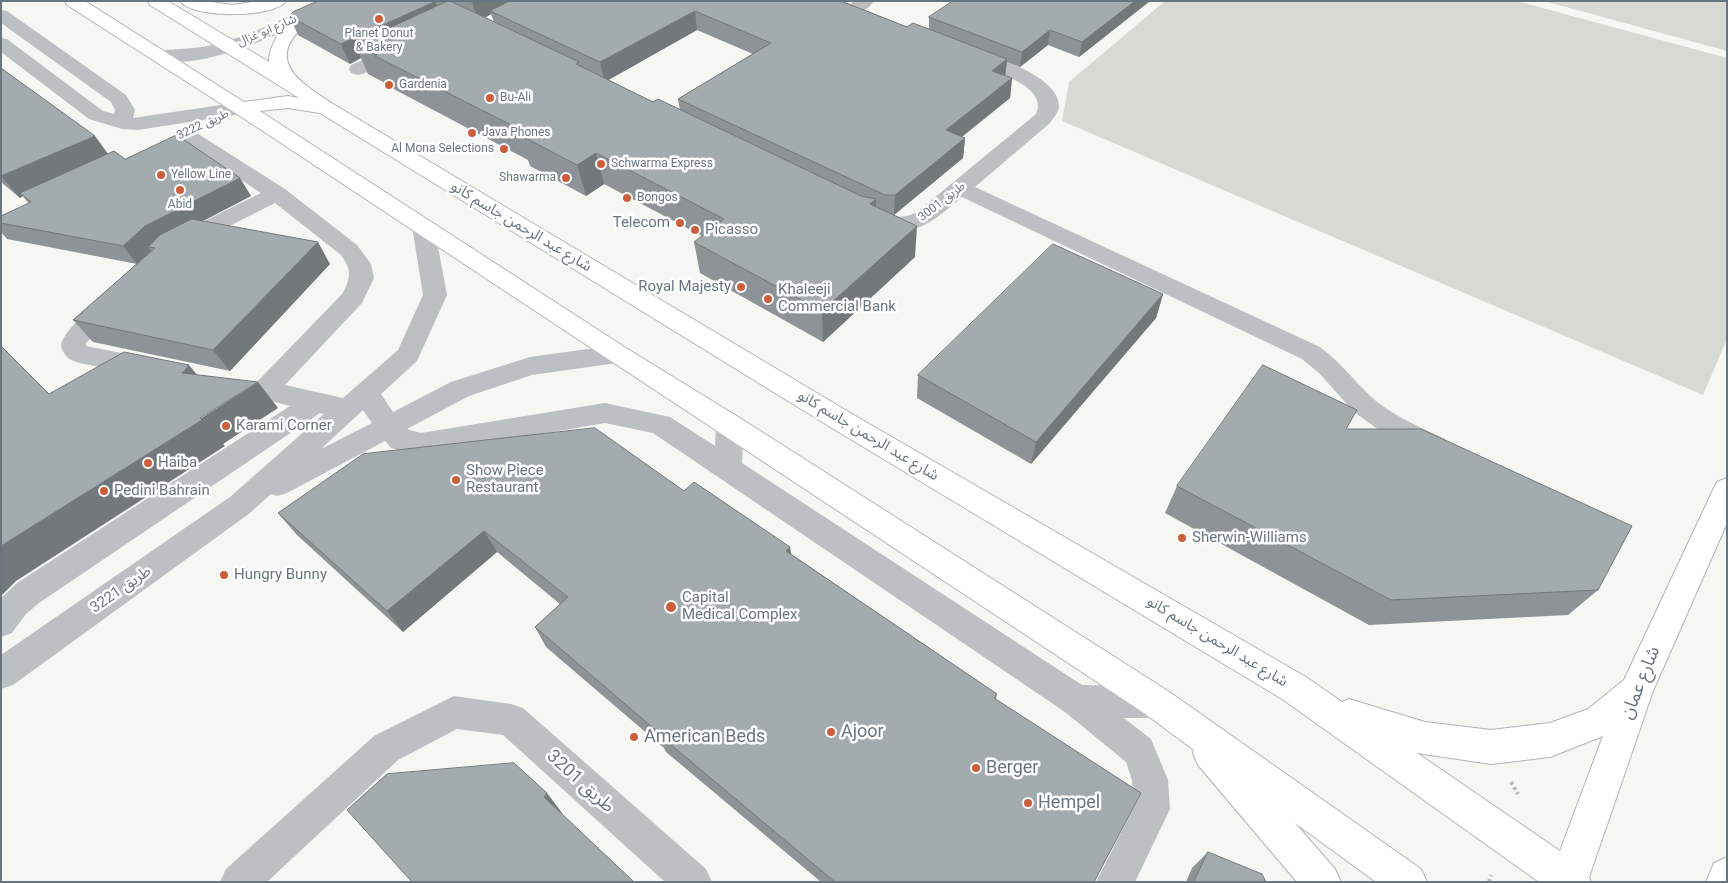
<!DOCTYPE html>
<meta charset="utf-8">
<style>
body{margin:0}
#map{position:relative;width:1728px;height:883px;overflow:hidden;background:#f6f6f3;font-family:Roboto,sans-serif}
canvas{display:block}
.frame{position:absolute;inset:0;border:2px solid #697680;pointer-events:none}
</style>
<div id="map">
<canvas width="1728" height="883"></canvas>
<div class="frame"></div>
</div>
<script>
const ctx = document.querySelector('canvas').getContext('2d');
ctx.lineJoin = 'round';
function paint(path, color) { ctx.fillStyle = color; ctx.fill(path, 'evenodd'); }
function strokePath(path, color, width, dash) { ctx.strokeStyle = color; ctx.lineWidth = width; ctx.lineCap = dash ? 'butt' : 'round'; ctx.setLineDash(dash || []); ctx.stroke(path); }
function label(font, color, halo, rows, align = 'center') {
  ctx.font = font + ' Roboto,"Noto Sans Arabic",sans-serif'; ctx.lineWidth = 5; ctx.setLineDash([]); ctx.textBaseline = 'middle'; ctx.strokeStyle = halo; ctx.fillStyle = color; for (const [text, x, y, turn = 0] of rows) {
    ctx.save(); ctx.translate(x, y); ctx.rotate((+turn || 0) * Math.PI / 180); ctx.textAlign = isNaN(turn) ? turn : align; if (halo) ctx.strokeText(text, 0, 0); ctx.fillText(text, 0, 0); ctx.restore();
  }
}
const green = new Path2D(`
 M1165 1H1517L1727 58V339L1703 395 1062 121 1069 82Z
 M1544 1H1727V51Z`);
const path = new Path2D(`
 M1511 782 1518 794
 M1489 882 1491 875`);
const minor = new Path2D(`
 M320 1H343L341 5C294 27 206 73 153 60L151 56 153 52C171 48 189 50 207 46 247 38 284 18 320 1Z
 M854 1H874C868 10 857 16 846 14L843 10Z
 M1 10 7 11 126 95 135 110 133 118 241 102 248 104 251 108 248 112 241 114 138 130 122 129 89 119 1 52V38L7 39 103 111 114 114 115 110 111 102 1 23Z
 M399 45 405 46 408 50 405 54 365 73 358 75 351 73 349 69 351 65Z
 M970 50C994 56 1059 76 1059 106 1059 112 1053 118 1050 123L975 187 1320 347C1339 361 1353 379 1370 396 1391 415 1420 427 1445 439L1449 447 1445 455 1435 458 1425 455 1376 428 1353 411 1320 374 1302 359 962 197C928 226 913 239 867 226L864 221 867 216C886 211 896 223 917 212L1036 114C1051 84 983 68 963 60L961 56 963 52Z
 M185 128 192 130 285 189 357 245 371 264 374 278 362 303 285 385 343 398 398 350 423 295 412 226 415 221 423 219 431 221 434 226 447 295 417 361 381 394 393 412 451 382 530 357 617 345 626 348 630 354 626 360 617 363 532 375 469 396 407 429 421 433 605 403 670 417 715 446 716 425 720 418 730 415 740 418 744 425 742 463 1082 685 1156 686 1168 691 1173 702 1168 713 1156 718H1124L1151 739 1168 780 1170 809 1135 882H1096L1134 807 1132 780 1126 762 1065 712 653 433 605 423 421 455 391 448 385 441 287 493 277 496 271 494 250 513 13 685 1 689V655L230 497 324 414 320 413 39 603 26 614 12 633 1 637V598L17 583 290 406 256 397 252 390 256 383 343 293C351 276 352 271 341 255L275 203 192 245 184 247 176 245 173 240 176 235 261 193 178 138 175 134 178 130ZM363 410 372 423 321 449Z
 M109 298 118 300 121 306 86 343V346L157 360 161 367 157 374 148 376 79 363C69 360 64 356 61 346 62 332 95 302 109 298Z
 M454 696 511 704 523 708 706 869 712 882H665L503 735 457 729 398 760 267 882H220L226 869 374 736Z`);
const major = new Path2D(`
 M65 1H85L244 102 288 96 299 98 150 5 148 1H168L269 62C268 41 297 0 321 6L324 10C317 19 305 25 297 33 267 66 310 88 333 104L852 414 1306 677 1342 702 1349 699 1425 722 1491 730 1550 723 1588 709 1624 680 1713 490 1717 482 1727 478V523L1653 691 1589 877 1591 882H1539L1282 699 832 428 320 113 288 108 260 111 626 348 740 418 1168 691 1421 869 1427 882H1376L1295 823 1335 869 1341 882H1297L1198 765 1193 753 1194 750 1144 713 234 112 67 5ZM1603 736 1560 851 1417 753 1491 764 1550 757Z
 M180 1H204L233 5 258 1H286C275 18 192 19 180 1Z
 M1727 857V882H1706L1714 863Z`);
const wall = new Path2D(`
 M318 1H841L907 27 929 29V17L953 1H1150L1079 57 1048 45 1020 67 1007 62 1005 76 1012 78 1010 98 962 137 965 138 963 158 894 215 915 257 823 342 700 273 694 242 702 236 604 184 586 196 530 166 528 160 388 86 387 84 368 74 361 58 350 64 298 35 289 16ZM491 14 494 22 485 18ZM697 30 753 54 678 99 680 110 653 102 608 80Z
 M1 68 108 154 251 196 203 221 330 264 230 371 93 342 73 320 137 264 7 239 1 232V216L29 204 23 196 20 198 1 182Z
 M1163 294 1156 318 1031 464 917 398 918 375Z
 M1346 429 1598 590 1568 615 1369 625 1165 513 1177 486Z
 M684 491 790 547 791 554 997 694 996 699 1094 882H821L666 752 664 748 546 647 535 627 560 604 497 552 403 632 297 535 278 513Z
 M1208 852 1266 882H1186L1192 868Z`);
const shadedWall = new Path2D(`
 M428 1H435L438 8 355 44 361 58 350 64 341 44Z
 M473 1H518L490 11 491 14 478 21 472 2Z
 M1135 1H1150L1079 57 1082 42Z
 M695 11 697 30 605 82 600 62Z
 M1050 30 1048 45 1020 67 1022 52Z
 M1007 59 1005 78 992 71Z
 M1012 78 1010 98 945 150 946 130Z
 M95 136 111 158 20 193 23 196 20 198 1 176Z
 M965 138 963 158 894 215 895 195Z
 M596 153 604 184 586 196 577 165Z
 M240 178 251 196 158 244 148 247 151 251 137 264 123 246 145 226Z
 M876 199V230L870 204Z
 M917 226 915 257 823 342 822 311Z
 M318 242 330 264 230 371 213 350Z
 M1163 294 1156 318 1031 464 1036 442Z
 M189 365 211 392 182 373Z
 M258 382 278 408 223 444 225 446 16 581 1 596V546Z
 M484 531 497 552 403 632 387 611Z
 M790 547 792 568 786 551Z
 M547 793 562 813 559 816 544 797Z`);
const building = new Path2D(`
 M318 1H434V2L341 44 289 16 293 12Z
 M448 1H450L579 62 576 64 653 102 658 99 861 196 876 199 870 204 917 226 822 311 694 242 724 219 596 153 577 165 520 135 525 132 375 56 377 55 355 44Z
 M510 1H841L907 27 913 23 1007 59 992 71 1012 78 946 130 965 138 895 195H885L678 99 771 43 695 11 600 62 490 11Z
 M953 1H1135L1082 42 1050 30 1022 52 929 17Z
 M1 68 95 136 1 176Z
 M177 135 240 178 145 226 123 246 1 223V216L31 202 20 193 114 151 125 159Z
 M192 219 318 242 213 350 73 320 155 248 148 247 160 235Z
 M1053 244 1163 294 1036 442 918 375Z
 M1 346 49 394 124 352 189 365 182 373 258 382 200 418 202 420 1 546Z
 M1263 365 1357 410 1346 429H1421L1632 526 1598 590 1391 600 1177 486Z
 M595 428 684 491 694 482 790 547 786 551 997 694 994 698 1141 793 1094 882H835L658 734 659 733 535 627 568 597 484 531 387 611 278 513 363 454Z
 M514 763 547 793 544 797 634 882H412L347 810 387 774Z
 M1208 852 1262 874 1266 882H1194Z`);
const markers = [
 [379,19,5,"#cd5e3c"],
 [389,85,5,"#cd5e3c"],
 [490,98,5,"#cd5e3c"],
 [472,133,5,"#cd5e3c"],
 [504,149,5,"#cd5e3c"],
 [601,164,5,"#cd5e3c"],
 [161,175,5,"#cd5e3c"],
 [566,178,5,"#cd5e3c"],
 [180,190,5,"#cd5e3c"],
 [627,198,5,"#cd5e3c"],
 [680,223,5,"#cd5e3c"],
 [695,230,5,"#cd5e3c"],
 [741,287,5,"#cd5e3c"],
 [768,299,5,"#cd5e3c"],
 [226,426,5,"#cd5e3c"],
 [148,463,5,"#cd5e3c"],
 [456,480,5,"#cd5e3c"],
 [104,491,5,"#cd5e3c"],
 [1182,538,5,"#cd5e3c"],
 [224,575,5,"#cd5e3c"],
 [671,607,6,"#cd5e3c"],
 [831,732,5,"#cd5e3c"],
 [634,737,5,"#cd5e3c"],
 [976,768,5,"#cd5e3c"],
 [1028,803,5,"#cd5e3c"]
];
const farStreetnames = [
 ["شارع ابو غزال",267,31,-23],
 ["طريق 3222",203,125,-25],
 ["طريق 3001",942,202,-38]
];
const farPoinames = [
 ["Planet Donut",379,34,"center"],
 ["& Bakery",379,48,"center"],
 ["Gardenia",399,85],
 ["Bu-Ali",500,98],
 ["Java Phones",482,133],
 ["Al Mona Selections",494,149,"right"],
 ["Schwarma Express",611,164],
 ["Yellow Line",171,175],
 ["Shawarma",556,178,"right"],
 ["Bongos",637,198],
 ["Abid",180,205,"center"]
];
const poiNames = [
 ["Telecom",670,223,"right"],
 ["Picasso",705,230],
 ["Royal Majesty",731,287,"right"],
 ["Khaleeji",778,290],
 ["Commercial Bank",778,307],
 ["Karami Corner",236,426],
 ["Haiba",158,463],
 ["Show Piece",466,471],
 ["Restaurant",466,488],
 ["Pedini Bahrain",114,491],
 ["Sherwin-Williams",1192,538],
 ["Hungry Bunny",234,575],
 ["Capital",682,598],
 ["Medical Complex",682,615]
];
const streetNames = [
 ["شارع عبد الرحمن جاسم كانو",521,227,31],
 ["شارع عبد الرحمن جاسم كانو",868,436,31],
 ["طريق 3221",121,590,-35],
 ["شارع عبد الرحمن جاسم كانو",1217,642,31]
];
const nearStreetnames = [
 ["شارع عمان",1641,683,-68],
 ["طريق 3201",580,782,42]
];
const nearPoinames = [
 ["Ajoor",841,732],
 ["American Beds",644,737],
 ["Berger",986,768],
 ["Hempel",1038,803]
];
paint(green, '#d6dad3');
strokePath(major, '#b0b4b7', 2);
strokePath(path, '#b6b9bb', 4, [3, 3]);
paint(minor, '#bcc0c2');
paint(major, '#fff');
paint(wall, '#8d9396');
paint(shadedWall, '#73787a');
paint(building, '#a4abaf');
strokePath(building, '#73787a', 1);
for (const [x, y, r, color] of markers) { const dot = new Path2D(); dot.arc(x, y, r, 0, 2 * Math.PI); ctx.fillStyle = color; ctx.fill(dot); strokePath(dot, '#fff', 2); }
label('12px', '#697680', '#fff', farStreetnames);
label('12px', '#697680', '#fff', farPoinames, 'left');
label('15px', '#697680', '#fff', poiNames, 'left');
label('15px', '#697680', '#fff', streetNames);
label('18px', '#697680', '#fff', nearStreetnames);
label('18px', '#697680', '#fff', nearPoinames, 'left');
</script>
